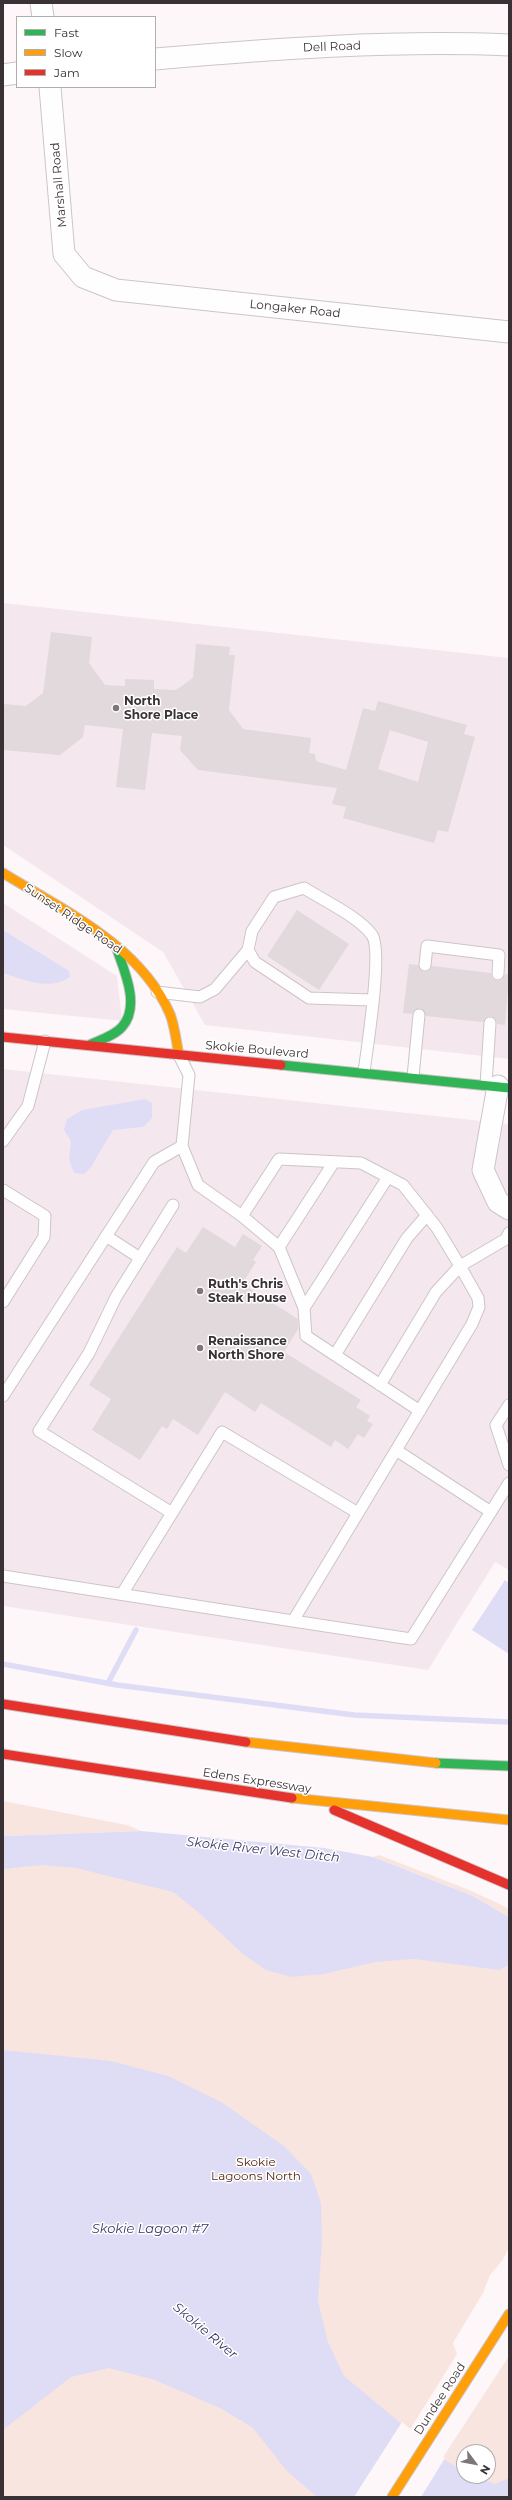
<!DOCTYPE html>
<style>
body{margin:0}
#map{position:relative;width:512px;height:2500px;overflow:hidden;background:#fdf7fa;font-family:Montserrat,sans-serif}
canvas{display:block}
.frame{position:absolute;inset:0;border:4px solid #3a3136;pointer-events:none}
.legend{position:absolute;left:16px;top:16px;width:140px;height:72px;box-sizing:border-box;background:#fff;border:1px solid #b0adaf;margin:0;padding:5px 7px;list-style:none;font-size:12px;color:#3a3136}
.legend li{display:flex;align-items:center;gap:8px;height:20px}
.legend b{width:20px;border:1px solid #b0adaf}
.north{position:absolute;left:456px;top:2444px;width:40px;height:40px;box-sizing:border-box;background:#fff;border:1px solid #b0adaf;border-radius:50%;rotate:122deg;font-size:11px;font-weight:700;line-height:16px;text-align:center;color:#3a3136}
.north::after{content:'';display:block;margin:auto;width:14px;height:18px;background:#7e767b;clip-path:polygon(50% 0,100% 100%,50% 72%,0 100%)}
</style>
<div id="map">
<canvas width="512" height="2500"></canvas>
<div class="frame"></div>
<ul class="legend">
<li><b style="height:5px;background:#30b455"></b>Fast</li>
<li><b style="height:5px;background:#ff9f0a"></b>Slow</li>
<li><b style="height:5px;background:#e5322d"></b>Jam</li>
</ul>
<div class="north">N</div>
</div>
<script>
const ctx = document.querySelector('canvas').getContext('2d');
ctx.lineJoin = 'round';
function paint(path, color) { ctx.fillStyle = color; ctx.fill(path, 'evenodd'); }
function strokePath(path, color, width, dash) { ctx.strokeStyle = color; ctx.lineWidth = width; ctx.lineCap = dash ? 'butt' : 'round'; ctx.setLineDash(dash || []); ctx.stroke(path); }
function label(font, color, halo, rows, align = 'center') {
  ctx.font = font + ' Montserrat,sans-serif'; ctx.lineWidth = 3; ctx.setLineDash([]); ctx.textBaseline = 'middle'; ctx.strokeStyle = halo; ctx.fillStyle = color; for (const [text, x, y, turn = 0] of rows) {
    ctx.save(); ctx.translate(x, y); ctx.rotate((+turn || 0) * Math.PI / 180); ctx.textAlign = isNaN(turn) ? turn : align; if (halo) ctx.strokeText(text, 0, 0); ctx.fillText(text, 0, 0); ctx.restore();
  }
}
const built = new Path2D(`
 M3 603 509 658V1059L205 1025 163 952 3 845Z
 M3 903 117 976 122 1021 3 1009Z
 M3 1069 509 1124V1570L495 1562 428 1670 3 1606Z`);
const green = new Path2D(`
 M3 1801 127 1825 141 1831 3 1836Z
 M3 1852 509 1925V2248L502 2261 490 2275 483 2293 453 2343 457 2354 368 2497H3Z
 M379 1855 467 1889 504 1906 509 1909V1917L473 1896 373 1857Z
 M509 2356V2497H417ZM464 2452H488V2476H464Z`);
const water = new Path2D(`
 M3 930 69 971 70 977C49 991 25 980 3 973Z
 M145 1099 152 1103V1118L143 1127 113 1130 91 1167 84 1174 74 1173 69 1160 71 1141 64 1130 67 1119 82 1110Z
 M505 1580 509 1583V1654L472 1630Z
 M141 1831 324 1848 373 1857 473 1896 509 1917V1965L499 1970 414 1959 375 1962 324 1974 291 1977 266 1970 244 1955 197 1911 173 1892 76 1868 42 1865 3 1869V1836Z
 M3 2050 111 2061 168 2076 221 2102 284 2146 311 2174 321 2203 322 2242 318 2301 328 2342 344 2376 445 2460 464 2472V2476H475L495 2484 509 2478V2497H317L286 2470 253 2428 222 2409 155 2380 109 2368 71 2377 3 2430Z`);
const pier = new Path2D(`
 M402 2422 445 2458 421 2497H354Z`);
const stream = new Path2D(`
 M3 1664 117 1685 354 1715 509 1722
 M108 1683 136 1630`);
const building = new Path2D(`
 M51 632 92 637 89 663 105 685 125 686V679L154 680V689L176 690 193 678 196 644 230 647 229 655H235L229 710 243 729 311 738 309 753 315 754 316 761 346 770 363 708 375 711 378 701 467 725 464 734 475 737 448 832 438 830 434 843 343 818 346 807 332 804 337 788 198 770 180 750 182 736 152 733 145 790 116 787 123 729 85 725 83 737 60 755 3 750V704L26 706 43 693ZM390 730 428 742 418 782 378 769Z
 M297 910 349 944 319 990 267 956Z
 M409 964 418 965 424 972 428 971 432 966 491 973 492 978 497 981 502 980 505 974 509 975 505 1025 497 1024 496 1020 491 1016 487 1017 483 1022 426 1016 420 1008 416 1009 412 1014 403 1013Z
 M203 1227 235 1247 243 1234 262 1246 253 1260 256 1262 242 1284 298 1319V1329L284 1352 361 1400 356 1407 370 1416 367 1421 373 1424 364 1438 358 1434 348 1449 335 1440 331 1447 261 1403 255 1412 225 1392 198 1435 173 1419 167 1429 162 1426 140 1460 92 1430 111 1399 89 1385 177 1247 186 1253Z`);
const lane = new Path2D(`
 M425 965 427 946 499 955 498 974
 M157 992 200 997 215 989 248 950
 M179 1055 189 1075 182 1146 198 1185 242 1216 279 1159 361 1163 403 1185 437 1228 460 1266 506 1239 509 1233
 M364 1072C367 1048 383 951 372 935 359 917 323 900 304 888L274 897 252 931 248 950 255 962 309 998 372 1000
 M413 1077 419 1015
 M486 1085 490 1023
 M3 1141 28 1106 45 1041
 M3 1190 45 1216 44 1237 3 1302
 M242 1216 279 1247 304 1308 306 1336 420 1411
 M106 1236 140 1258
 M279 1247 334 1162
 M304 1308 388 1177
 M335 1355 407 1238 427 1215
 M3 1396 154 1162 182 1146
 M509 1405 496 1425 509 1465
 M396 1450 491 1512
 M172 1513 39 1431 89 1353 116 1297 173 1205
 M3 1576 293 1621 472 1324 479 1307 478 1298 460 1266 436 1292 380 1385
 M122 1594 222 1432 358 1513
 M293 1621 411 1639 509 1483`);
const street = new Path2D(`
 M41 3 43 17
 M155 59C272 49 391 40 509 45
 M3 75 17 73
 M50 87 64 254 83 277 116 290 509 332
 M498 1086 483 1170 498 1202 509 1209`);
const fast = new Path2D(`
 M89 1045C100 1040 114 1036 122 1027 141 1006 124 970 116 947
 M281 1065 509 1088
 M436 1763 509 1766`);
const slow = new Path2D(`
 M3 873C63 910 140 945 170 1014 175 1027 176 1041 179 1055
 M246 1742 436 1763
 M292 1798 509 1820
 M392 2497 509 2314`);
const jam = new Path2D(`
 M3 1037 281 1065
 M3 1704 246 1742
 M3 1754 292 1798
 M334 1810 509 1885`);
const markers = [
 [116,708,4,"#7e767b"],
 [200,1291,4,"#7e767b"],
 [200,1348,4,"#7e767b"]
];
const streetNames = [
 ["Dell Road",332,47,-2],
 ["Marshall Road",59,185,-95],
 ["Longaker Road",295,309,6],
 ["Sunset Ridge Road",73,919,34],
 ["Skokie Boulevard",257,1050,5],
 ["Edens Expressway",257,1781,9],
 ["Dundee Road",440,2399,-57]
];
const poiNames = [
 ["North",124,701],
 ["Shore Place",124,715],
 ["Ruth's Chris",208,1284],
 ["Steak House",208,1298],
 ["Renaissance",208,1341],
 ["North Shore",208,1355]
];
const parkNames = [
 ["Skokie",256,2162],
 ["Lagoons North",256,2176]
];
const waterNames = [
 ["Skokie River West Ditch",263,1850,6],
 ["Skokie Lagoon #7",150,2229],
 ["Skokie River",205,2331,40]
];
paint(built, '#f5e7ee');
paint(green, '#f8e5df');
paint(water, '#dfddf6');
paint(pier, '#fdf7fa');
strokePath(stream, '#dfddf6', 5.5);
paint(building, '#e1d9db');
strokePath(lane, '#ccc5c8', 13);
strokePath(street, '#ccc5c8', 23);
strokePath(fast, '#ccc5c8', 11);
strokePath(slow, '#ccc5c8', 11);
strokePath(jam, '#ccc5c8', 11);
strokePath(lane, '#fffefe', 11);
strokePath(street, '#fffefe', 21);
strokePath(fast, '#30b455', 9);
strokePath(slow, '#ff9f0a', 9);
strokePath(jam, '#e5322d', 9);
for (const [x, y, r, color] of markers) { const dot = new Path2D(); dot.arc(x, y, r, 0, 2 * Math.PI); ctx.fillStyle = color; ctx.fill(dot); strokePath(dot, '#fff', 1.5); }
label('12px', '#3a3136', '#fff', streetNames);
label('bold 12px', '#3a3136', '#fff', poiNames, 'left');
label('12px', '#552712', '#fff', parkNames);
label('italic 13px', '#3d3966', '#fff', waterNames);
</script>
